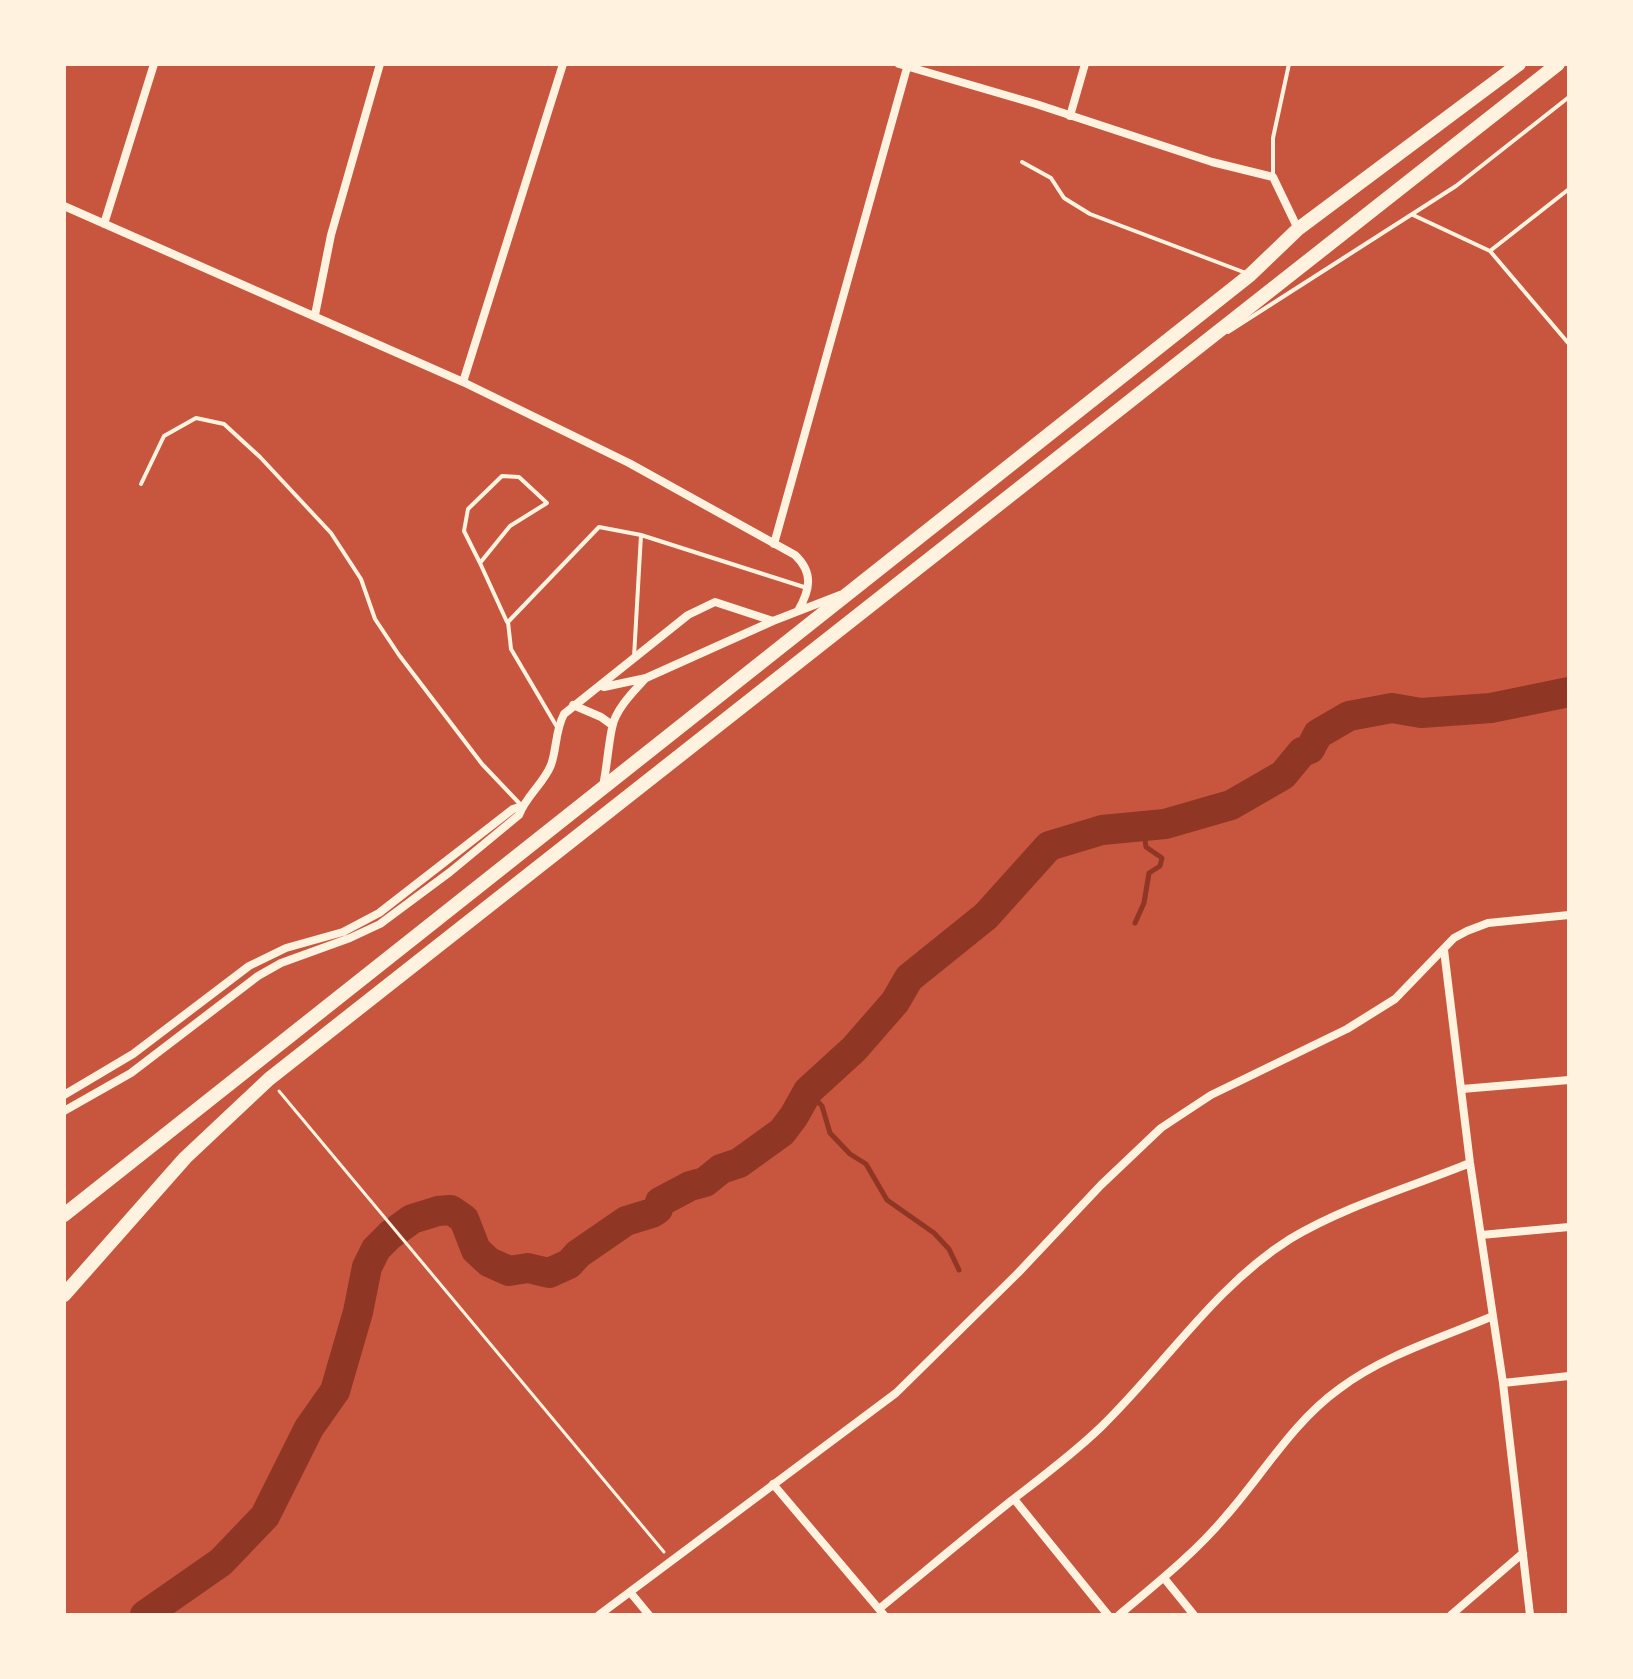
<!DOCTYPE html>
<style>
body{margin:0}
#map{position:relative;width:1633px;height:1679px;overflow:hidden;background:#c8553d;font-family:Karla,sans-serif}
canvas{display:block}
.frame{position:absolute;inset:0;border:66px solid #fff3e0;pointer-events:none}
</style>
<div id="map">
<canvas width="1633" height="1679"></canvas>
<div class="frame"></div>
</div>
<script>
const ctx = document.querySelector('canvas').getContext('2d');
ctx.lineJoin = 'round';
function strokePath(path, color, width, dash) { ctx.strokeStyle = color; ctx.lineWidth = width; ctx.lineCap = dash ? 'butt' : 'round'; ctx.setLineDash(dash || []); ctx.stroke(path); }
const stream = new Path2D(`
 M1135 923 1144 903 1149 873 1160 866 1162 858 1146 847 1143 826
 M805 1098 816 1100 822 1106 830 1133 850 1154 866 1164 887 1200 934 1233 949 1249 959 1270`);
const river = new Path2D(`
 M145 1615 221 1562 265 1516 309 1428 335 1391 358 1312 367 1267 376 1249 390 1235 412 1219 438 1211 451 1210 464 1219 476 1250 489 1262 509 1271 528 1268 549 1273 569 1264 578 1254 626 1221 652 1213 658 1209 660 1202 690 1186 705 1182 721 1169 739 1163 782 1132 794 1116 808 1091 854 1049 895 1002 909 978 986 916 1049 846 1102 830 1165 824 1231 805 1283 775 1302 752 1310 749 1318 734 1349 716 1392 708 1421 713 1491 708 1569 692`);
const path = new Path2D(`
 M279 1091 664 1552`);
const service = new Path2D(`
 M1022 162 1051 178 1064 198 1090 214 1246 273
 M1273 176V138L1289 64
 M1413 215 1490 251 1569 344
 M1490 251 1569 189
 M1228 332 1456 186 1569 97
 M141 484 164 436 196 418 224 424 260 457 331 533 361 579 375 619 399 655 482 764 520 804
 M480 563 464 531 468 509 502 476 519 477 547 503 510 526 480 563 507 622
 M634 657 641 535
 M557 727 511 649 508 622 599 527 641 535 807 588`);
const minor = new Path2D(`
 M899 64 1036 104 1212 162 1273 177 1298 229
 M1070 116 1085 64
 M64 206 463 382 629 463 795 555C814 573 810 590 798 611
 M104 224 154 64
 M315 315 331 235 380 64
 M463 382 563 64
 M774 544 908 64
 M604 687 646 678 773 621 840 595
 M573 705 601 717 612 725
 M603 786C607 767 608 747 612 728 615 710 633 692 645 679
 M1444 950 1470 1163 1503 1383 1530 1615
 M1462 1089 1569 1080
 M64 1095 133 1054 249 966 286 948 343 932 379 913 513 809 522 806
 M64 1111 131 1073 258 976 281 963 350 938 380 924 450 872 519 815C526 796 544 783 551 765 557 748 555 731 564 714L688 615 715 602 773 621
 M1481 1235 1569 1227
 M1503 1383 1569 1376
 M773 1484 884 1615
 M1014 1499 1108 1615
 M1164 1578 1194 1615
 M630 1592 649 1615
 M879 1609C923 1573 967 1536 1011 1501 1042 1477 1073 1454 1101 1427 1165 1365 1214 1287 1290 1239 1345 1206 1411 1187 1470 1163
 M599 1615 896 1393 1018 1273 1101 1185 1161 1128 1211 1095 1347 1029 1395 999 1454 938 1467 931 1488 923 1569 915
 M1119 1615C1156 1584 1195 1553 1226 1516 1263 1474 1293 1422 1339 1389 1384 1355 1441 1338 1493 1316
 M1451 1615 1523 1553`);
const trunk = new Path2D(`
 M64 1215 1250 275 1298 229 1519 64
 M64 1295 185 1158 269 1079 1558 64`);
strokePath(stream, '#8f3625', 5);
strokePath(river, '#8f3625', 30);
strokePath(path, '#fff3e0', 3);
strokePath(service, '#fff3e0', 4);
strokePath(minor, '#fff3e0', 8);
strokePath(trunk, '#fff3e0', 14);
</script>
